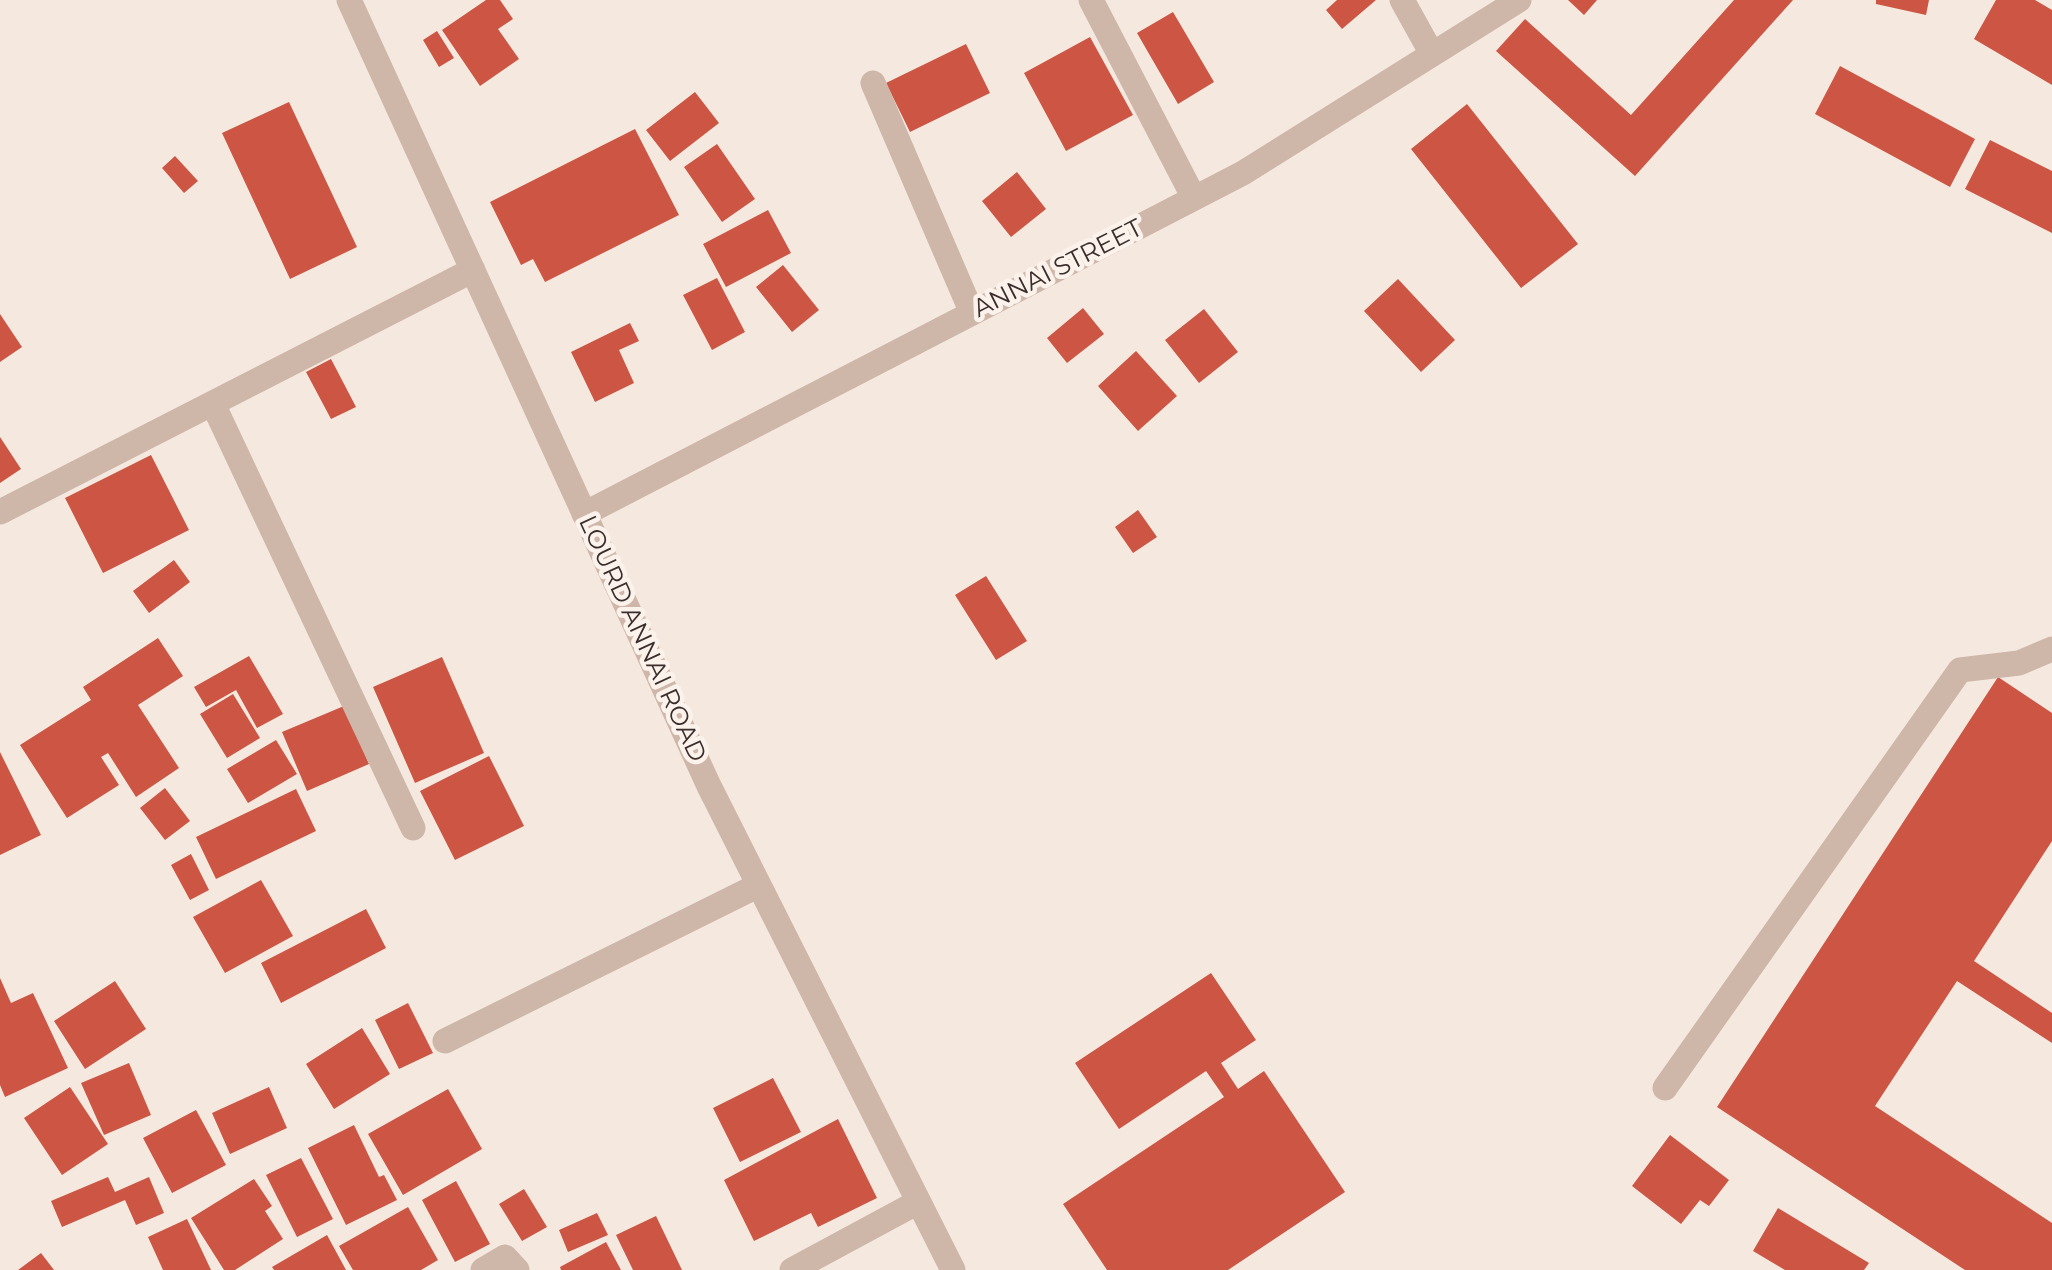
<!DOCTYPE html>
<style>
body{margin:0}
canvas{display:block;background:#f4e8df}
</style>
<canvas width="2052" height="1270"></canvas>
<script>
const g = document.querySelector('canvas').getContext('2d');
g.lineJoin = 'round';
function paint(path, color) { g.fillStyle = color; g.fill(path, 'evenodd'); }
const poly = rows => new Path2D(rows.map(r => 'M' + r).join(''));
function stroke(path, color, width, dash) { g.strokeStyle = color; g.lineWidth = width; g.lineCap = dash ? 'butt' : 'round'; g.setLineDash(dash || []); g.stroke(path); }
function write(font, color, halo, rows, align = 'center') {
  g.font = font + ' Montserrat,sans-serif'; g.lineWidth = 9; g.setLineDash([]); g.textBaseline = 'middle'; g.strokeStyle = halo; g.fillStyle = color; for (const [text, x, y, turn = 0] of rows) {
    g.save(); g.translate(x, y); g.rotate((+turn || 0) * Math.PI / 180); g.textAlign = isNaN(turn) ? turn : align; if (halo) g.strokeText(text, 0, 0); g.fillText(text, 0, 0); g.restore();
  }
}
const building = poly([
 [486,0,500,0,513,19,498,29,519,59,480,86,442,30],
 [1337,0,1376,0,1342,29,1326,10],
 [1568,0,1597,0,1584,15],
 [1734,0,1793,0,1635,176,1496,51,1525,19,1631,115],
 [1876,0,1929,0,1926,15,1876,4],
 [1996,0,2035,0,2052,10,2052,85,1974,39],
 [1173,12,1214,82,1178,104,1137,33],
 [437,31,454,58,439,67,423,40],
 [1090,37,1133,115,1066,151,1024,73],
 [966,44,990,93,910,132,886,83],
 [1840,66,1975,139,1950,187,1815,114],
 [695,92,719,123,670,161,646,130],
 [289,102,357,247,290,279,222,133],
 [1467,104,1578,244,1521,288,1411,149],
 [635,129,679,215,545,282,533,259,521,265,490,202],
 [1990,140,2052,171,2052,233,1965,189],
 [717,144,755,199,722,222,684,167],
 [175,156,198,181,184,193,162,168],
 [1017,172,1046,209,1011,237,982,201],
 [768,210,791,253,726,287,703,244],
 [783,265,819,310,792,332,756,287],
 [717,278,745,332,712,350,683,295],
 [1398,279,1455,340,1421,372,1364,311],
 [1083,308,1104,334,1067,363,1047,338],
 [1204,309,1238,352,1199,383,1165,340],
 [0,314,22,347,0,362],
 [630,323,639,341,619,350,634,383,595,402,571,352],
 [1136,351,1177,396,1138,431,1098,386],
 [331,359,356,407,331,419,306,372],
 [0,437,21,469,0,483],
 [151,455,189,530,103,573,65,498],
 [1138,510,1157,537,1133,553,1115,527],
 [174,560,190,582,149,613,133,591],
 [986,576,1027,641,996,660,955,595],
 [158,638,183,676,138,705,179,768,136,797,108,753,101,757,119,785,67,818,20,745,91,700,83,687],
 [249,656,283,714,257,728,236,690,206,707,194,687],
 [442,657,484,753,415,783,373,687],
 [1998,677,2052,713,2052,841,1974,961,2052,1013,2052,1043,1957,981,1875,1106,2052,1223,2052,1270,1965,1270,1717,1107],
 [233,694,260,738,227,758,200,714],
 [344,706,369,764,307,791,282,732],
 [276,740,297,774,248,803,227,769],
 [0,752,41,835,0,855],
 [489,756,524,826,455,860,420,791],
 [165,788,190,821,165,840,140,808],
 [296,789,316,831,216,879,196,837],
 [191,854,209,890,190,900,171,865],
 [261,880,293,936,225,973,193,917],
 [366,909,386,948,281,1003,261,963],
 [1211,973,1256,1040,1221,1063,1238,1089,1264,1071,1345,1192,1228,1270,1107,1270,1063,1204,1224,1097,1206,1071,1119,1129,1075,1063],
 [0,978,11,1003,33,993,68,1068,5,1097,0,1085],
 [115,981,146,1029,85,1069,54,1021],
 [408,1003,433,1053,399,1069,375,1020],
 [362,1028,390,1074,334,1109,306,1064],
 [129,1063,151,1115,104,1135,81,1083],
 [773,1078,801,1132,740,1162,713,1108],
 [70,1087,108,1144,62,1175,24,1118],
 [269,1087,287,1128,230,1154,212,1113],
 [448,1089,482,1149,403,1195,368,1134],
 [196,1110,226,1165,172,1193,143,1138],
 [838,1119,877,1198,818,1227,811,1213,754,1241,724,1180],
 [354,1125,379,1177,384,1175,397,1200,346,1225,308,1148],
 [1670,1135,1729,1180,1709,1206,1700,1200,1681,1224,1632,1186],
 [301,1158,333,1219,297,1237,266,1175],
 [108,1177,115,1192,149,1177,164,1213,136,1225,125,1200,62,1227,51,1201],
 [254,1179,272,1206,265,1211,283,1239,235,1270,224,1270,191,1218],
 [456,1181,490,1244,455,1262,422,1200],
 [524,1189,547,1227,522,1241,499,1204],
 [408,1207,438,1260,421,1270,353,1270,339,1246],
 [1778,1208,1869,1263,1864,1270,1785,1270,1753,1251],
 [597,1213,608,1235,568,1252,559,1230],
 [656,1216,682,1270,633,1270,616,1235],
 [187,1219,211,1270,163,1270,148,1237],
 [327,1235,346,1270,274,1270,272,1267],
 [606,1242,621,1270,561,1270,560,1267],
 [41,1253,54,1270,18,1270]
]);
const minor = poly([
 [349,0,709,786,953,1270],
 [1091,0,1194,198],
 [1402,0,1432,54],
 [873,83,972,313],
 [213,404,413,828],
 [0,512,473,270],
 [584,514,1243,173,1519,0],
 [445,1041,759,885],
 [1665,1088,1960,670,2019,663,2052,649],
 [483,1270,505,1257,517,1270],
 [792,1270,918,1202]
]);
const streetNames = [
 ["ANNAI STREET",1058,269,-27],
 ["LOURD ANNAI ROAD",642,639,65]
];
paint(building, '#cd5544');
stroke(minor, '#ceb6a9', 25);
write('25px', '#3a2d2a', '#fbf2ec', streetNames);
</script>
